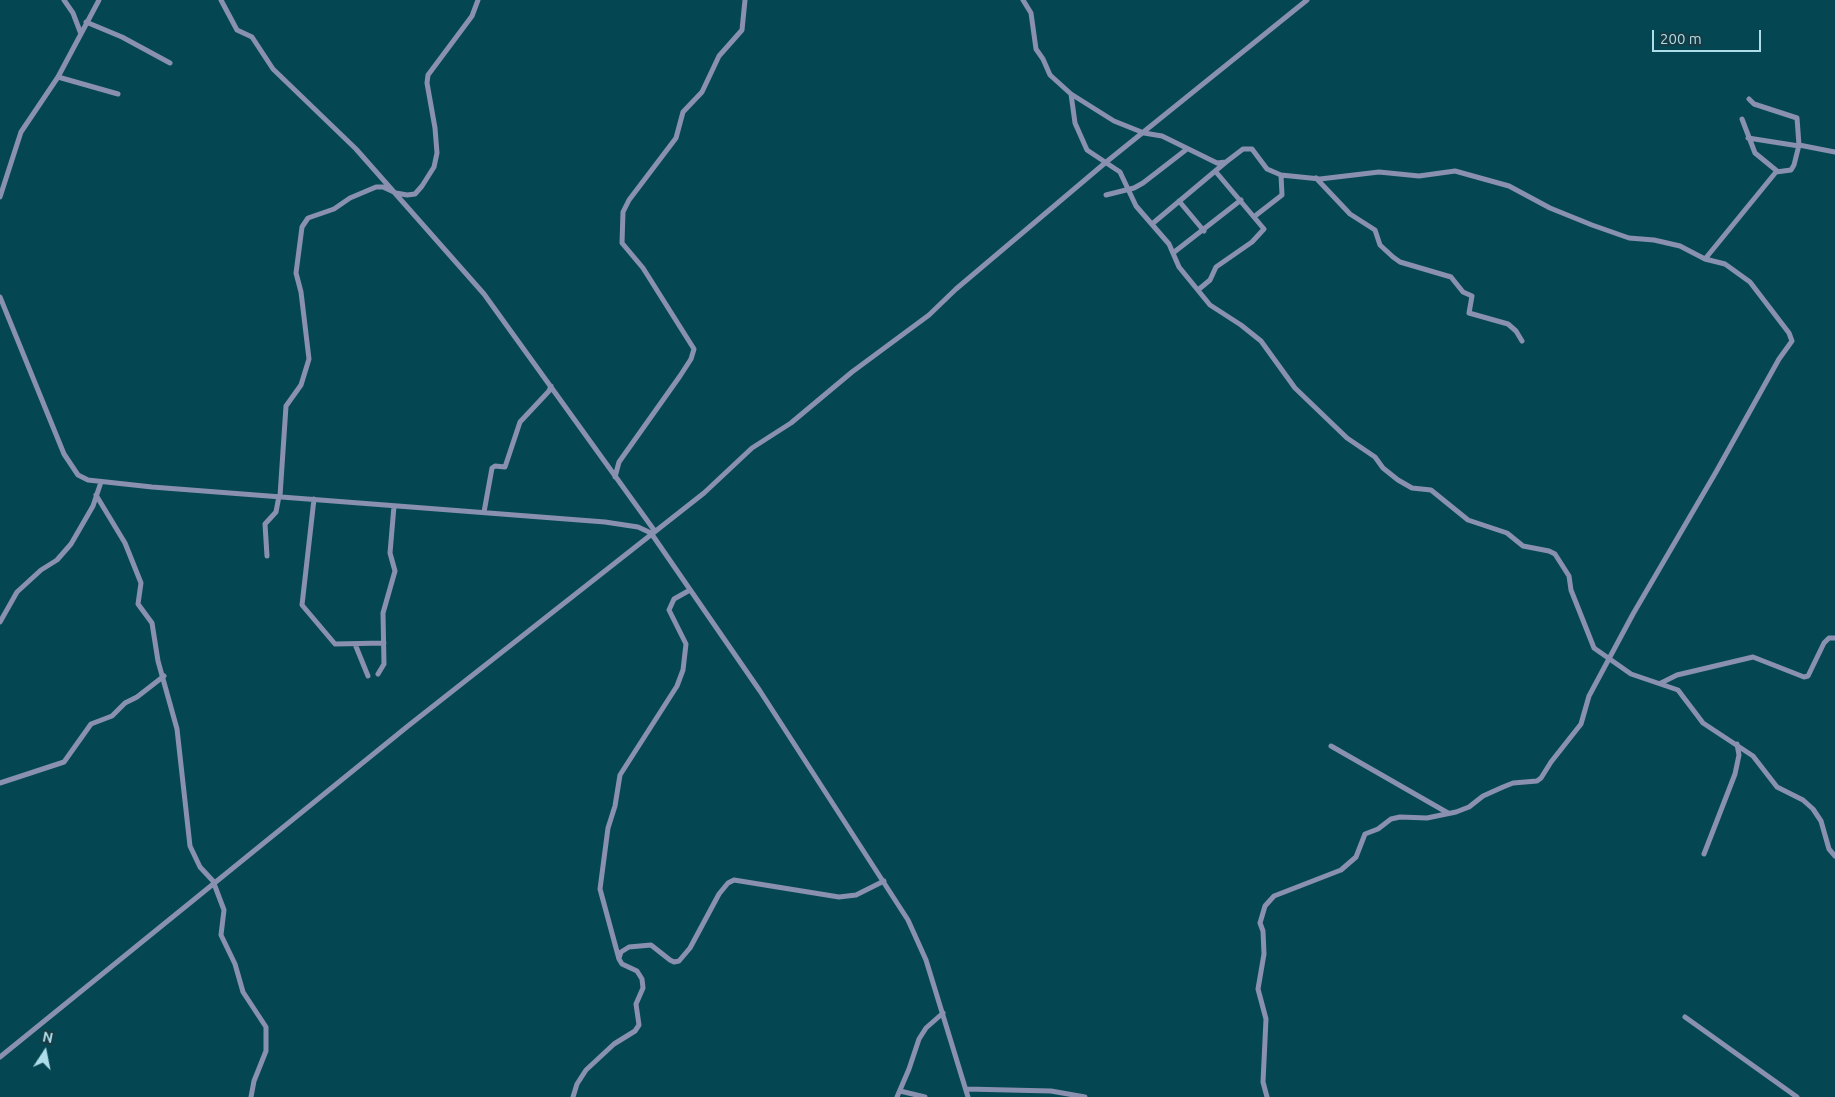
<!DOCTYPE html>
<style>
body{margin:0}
#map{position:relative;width:1835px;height:1097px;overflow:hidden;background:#044753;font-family:Ubuntu,sans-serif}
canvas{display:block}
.north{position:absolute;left:20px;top:1027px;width:50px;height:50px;-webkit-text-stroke:4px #183a42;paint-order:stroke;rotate:11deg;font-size:14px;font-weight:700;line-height:20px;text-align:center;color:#aedeea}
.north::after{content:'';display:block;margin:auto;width:18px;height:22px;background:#aedeea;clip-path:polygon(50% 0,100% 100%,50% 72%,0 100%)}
.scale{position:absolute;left:1652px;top:30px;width:109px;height:22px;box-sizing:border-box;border:2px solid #aedeea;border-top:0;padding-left:6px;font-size:15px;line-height:18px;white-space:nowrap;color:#aedeea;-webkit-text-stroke:4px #183a42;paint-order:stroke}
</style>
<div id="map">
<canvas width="1835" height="1097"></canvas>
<div class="north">N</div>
<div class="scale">200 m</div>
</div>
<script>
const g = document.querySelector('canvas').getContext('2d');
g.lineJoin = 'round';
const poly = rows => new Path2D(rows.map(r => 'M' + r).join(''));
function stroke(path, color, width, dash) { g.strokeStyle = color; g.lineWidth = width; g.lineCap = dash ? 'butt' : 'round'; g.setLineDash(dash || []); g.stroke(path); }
const minor = poly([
 [64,0,73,13,81,34],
 [221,0,237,30,252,37,273,69,356,149,484,294,654,530],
 [1023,0,1031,13,1036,49,1043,59,1050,75,1071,94,1114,121,1144,133,1162,136,1217,163,1226,162,1243,149,1252,149,1267,169,1281,175,1320,179,1379,172,1419,176,1455,171,1509,186,1550,208,1592,225,1629,238,1654,240,1680,246,1705,259,1725,264,1750,282,1789,333,1792,341,1779,359,1716,472,1633,614,1589,696,1581,724,1551,762,1541,778,1537,781,1513,783,1503,787,1483,796,1469,807,1456,812,1427,818,1400,817,1391,819,1378,829,1365,834,1356,857,1341,870,1274,896,1265,906,1260,923,1263,931,1264,954,1258,989,1266,1019,1263,1082,1267,1097],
 [86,22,122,37,170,63],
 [58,77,118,94],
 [1071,94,1075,123,1087,150,1120,172,1136,206,1169,244,1179,267,1210,305,1241,325,1261,341,1295,388,1347,438,1375,457,1383,468,1398,480,1412,488,1431,490,1468,520,1507,533,1523,546,1549,551,1555,554,1569,576,1571,590,1594,648,1631,674,1678,690,1703,723,1753,756,1777,787,1803,800,1813,809,1821,821,1829,849,1835,856],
 [1742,119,1755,153,1777,171],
 [1748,138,1799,146],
 [1799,145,1835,152],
 [1316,178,1350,214,1375,230,1380,245,1393,257,1400,262,1451,277,1463,292,1472,296,1469,313,1508,324,1516,331,1522,341],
 [1106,195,1134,188,1143,183,1187,149],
 [0,197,21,132,58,77,99,0],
 [1179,201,1204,231],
 [1255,216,1282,195,1281,175],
 [1152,224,1226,162],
 [1173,253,1241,200],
 [1705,259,1776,172,1791,170,1794,165,1799,145,1797,118,1754,104,1749,99],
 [1198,290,1210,280,1216,267,1252,242,1264,229,1216,172],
 [0,297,64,454,78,475,88,480,152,487,605,522,638,527,651,533,760,691,908,920,926,960,968,1097],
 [615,477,619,462,680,376,691,359,694,349,643,268,622,243,623,212,629,200,676,138,683,112,702,92,719,56,742,30,745,0],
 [96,495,125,543,141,583,138,604,152,623,158,661,177,729,190,846,200,867,213,881,224,910,221,935,235,964,243,992,266,1027,266,1051,254,1081,251,1097],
 [280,496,286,406,301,385,309,359,301,292,296,273,302,227,308,218,334,209,350,198,376,187,383,187,396,193,407,195,415,194,422,186,434,167,437,153,435,128,427,83,428,75,472,16,478,0],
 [314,499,302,605,335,644,384,643],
 [484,512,492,468,495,466,505,467,520,422,549,391,551,386],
 [267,556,265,524,276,512,279,496],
 [0,622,17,592,41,570,57,560,71,544,93,506,101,482],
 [355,644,368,676],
 [378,674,384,664,383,613,395,571,390,553,394,506],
 [1661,683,1677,675,1753,657,1804,677,1808,676,1824,643,1829,638,1835,638],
 [1331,746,1448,813],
 [0,783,64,762,91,724,112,716,125,703,137,697,164,676],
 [1704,854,1735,774,1739,755,1737,744],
 [619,958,621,952,629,947,651,945,670,960,674,962,679,961,690,948,719,894,728,883,734,880,839,897,856,895,884,881],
 [1685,1017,1797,1097],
 [0,1057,408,726,704,493,752,448,791,423,852,372,929,315,956,289,1105,163,1307,0],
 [966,1089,1051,1091,1085,1097],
 [900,1091,925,1097],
 [573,1097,577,1084,586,1070,614,1044,635,1031,639,1025,636,1004,643,988,642,979,637,971,622,964,619,959,600,889,608,828,615,806,620,775,677,686,683,670,686,644,669,610,674,599,690,590],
 [897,1097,909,1069,919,1039,926,1028,943,1013]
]);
stroke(minor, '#8990b0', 5);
</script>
